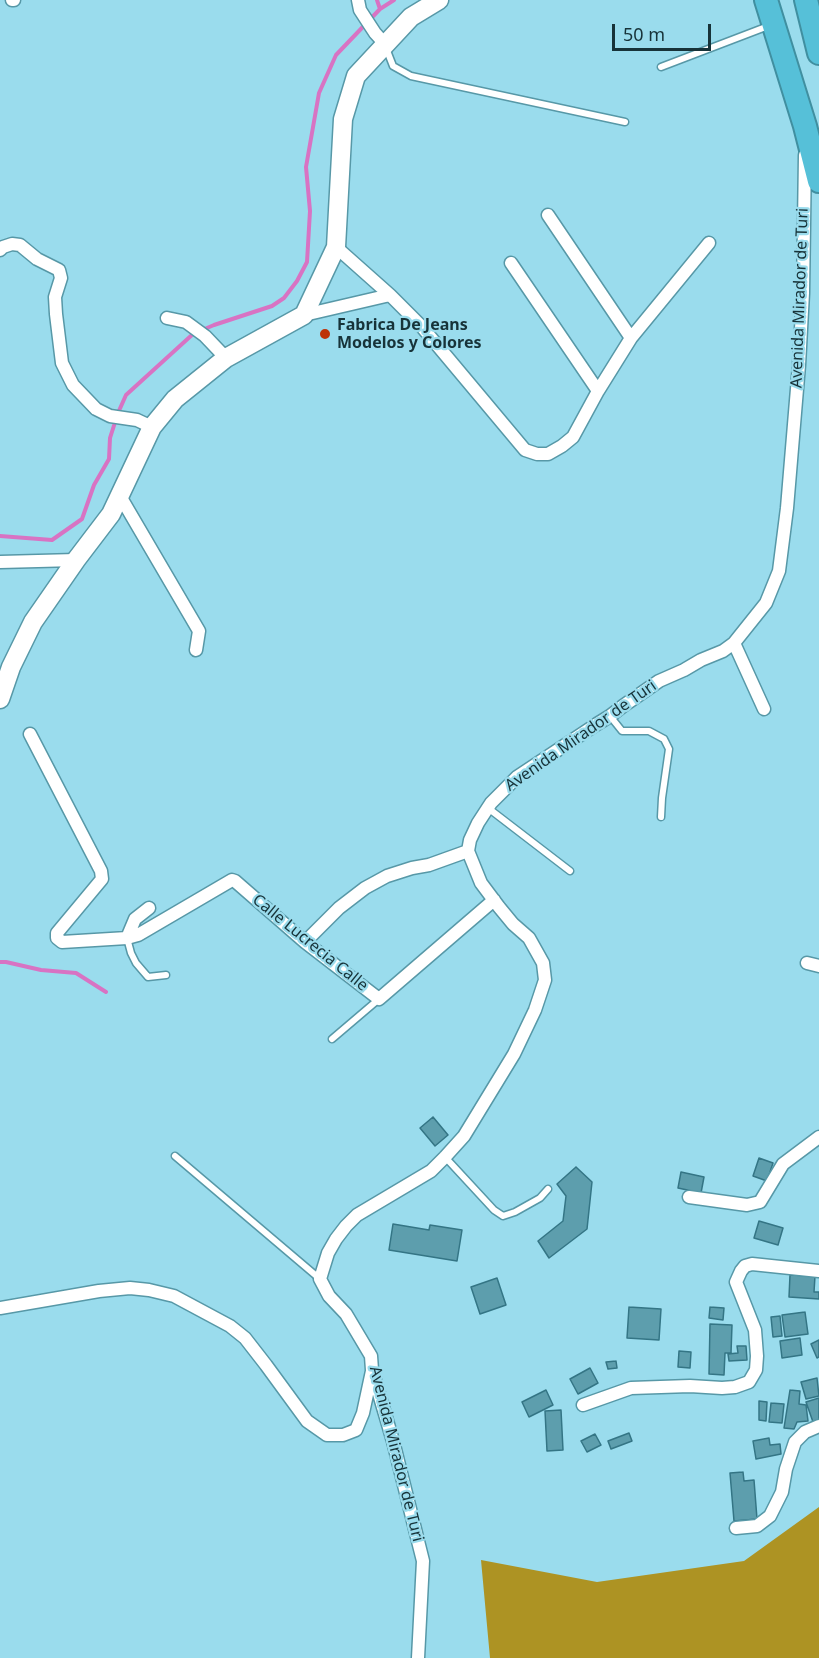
<!DOCTYPE html>
<style>
body{margin:0}
#map{position:relative;width:819px;height:1658px;overflow:hidden;background:#9adced;font-family:"Noto Sans",sans-serif}
canvas{display:block}
.scale{position:absolute;left:612px;top:24px;width:99px;height:27px;box-sizing:border-box;border:3px solid #173339;border-top:0;padding-left:8px;font-size:18px;line-height:21px;white-space:nowrap;color:#173339;-webkit-text-stroke:4px #9adced;paint-order:stroke}
</style>
<div id="map">
<canvas width="819" height="1658"></canvas>
<div class="scale">50 m</div>
</div>
<script>
const g = document.querySelector('canvas').getContext('2d');
g.lineJoin = 'round';
function paint(path, color) { g.fillStyle = color; g.fill(path, 'evenodd'); }
const poly = rows => new Path2D(rows.map(r => 'M' + r).join(''));
function stroke(path, color, width, dash) { g.strokeStyle = color; g.lineWidth = width; g.lineCap = dash ? 'butt' : 'round'; g.setLineDash(dash || []); g.stroke(path); }
function write(font, color, halo, rows, align = 'center') {
  g.font = font + ' "Noto Sans",sans-serif'; g.lineWidth = 4.5; g.setLineDash([]); g.textBaseline = 'middle'; g.strokeStyle = halo; g.fillStyle = color; for (const [text, x, y, turn = 0] of rows) {
    g.save(); g.translate(x, y); g.rotate((+turn || 0) * Math.PI / 180); g.textAlign = isNaN(turn) ? turn : align; if (halo) g.strokeText(text, 0, 0); g.fillText(text, 0, 0); g.restore();
  }
}
const forest = poly([
 [819,1507,819,1658,490,1658,481,1560,597,1582,744,1561]
]);
const stream = poly([
 [377,0,380,9],
 [0,536,52,540,82,519,94,485,109,459,110,438,118,413,126,395,193,334,214,325,272,306,284,298,297,281,307,262,310,211,306,167,319,93,336,55,380,9,394,0],
 [0,962,6,962,41,970,76,973,106,992]
]);
const building = poly([
 [433,1117,448,1135,435,1146,420,1128,433,1117],
 [759,1158,773,1163,767,1181,753,1176,759,1158],
 [576,1167,592,1182,587,1229,549,1258,538,1241,563,1221,566,1196,557,1184,576,1167],
 [681,1172,704,1177,701,1193,678,1188,681,1172],
 [759,1221,783,1228,778,1245,754,1238,759,1221],
 [393,1224,429,1230,430,1225,462,1230,457,1261,389,1250,393,1224],
 [790,1275,815,1276,814,1292,819,1292,819,1299,789,1297,790,1275],
 [497,1278,506,1305,480,1314,471,1287,497,1278],
 [629,1307,661,1309,659,1340,627,1338,629,1307],
 [710,1307,724,1308,723,1320,709,1318,710,1307],
 [805,1312,808,1334,785,1337,782,1315,805,1312],
 [780,1316,782,1336,773,1337,771,1317,780,1316],
 [710,1324,732,1325,731,1353,725,1353,724,1375,709,1374,710,1324],
 [800,1338,802,1355,782,1358,780,1341,800,1338],
 [819,1340,819,1357,817,1358,811,1344,819,1340],
 [737,1346,746,1346,747,1360,729,1361,728,1354,738,1353,737,1346],
 [679,1351,691,1352,690,1368,678,1367,679,1351],
 [616,1361,617,1368,608,1369,606,1362,616,1361],
 [590,1368,598,1383,578,1394,570,1379,590,1368],
 [817,1378,819,1396,806,1399,801,1382,817,1378],
 [546,1390,553,1405,529,1417,522,1402,546,1390],
 [790,1390,800,1391,799,1404,806,1405,808,1421,797,1422,794,1429,784,1428,790,1390],
 [819,1398,819,1420,813,1422,806,1402,819,1398],
 [759,1401,767,1402,766,1421,759,1420,759,1401],
 [771,1403,784,1404,782,1423,769,1422,771,1403],
 [561,1410,563,1450,547,1451,545,1411,561,1410],
 [629,1433,632,1441,611,1449,608,1441,629,1433],
 [595,1434,601,1445,587,1452,581,1441,595,1434],
 [769,1438,770,1445,780,1444,781,1454,756,1459,753,1441,769,1438],
 [743,1472,744,1481,754,1480,757,1519,734,1521,730,1473,743,1472]
]);
const lane = poly([
 [386,48,393,66,411,76,625,122],
 [661,67,771,25],
 [610,716,622,731,649,731,664,739,669,749,662,798,661,817],
 [488,808,570,871],
 [127,938,131,953,136,963,148,977,166,975],
 [332,1039,379,999],
 [175,1156,320,1279],
 [445,1157,494,1210,503,1216,515,1212,540,1198,548,1189]
]);
const street = poly([
 [12,0,14,0],
 [358,0,360,10,375,33,385,44],
 [336,247,390,295,422,327,525,450,537,454,548,454,562,446,573,437,598,391,631,338,548,215],
 [0,250,3,247,12,244,20,245,37,259,59,270,61,278,55,297,56,314,62,363,73,385,96,409,110,416,137,420,152,427],
 [511,263,598,391],
 [304,315,390,295],
 [167,318,186,322,205,336,226,358],
 [631,338,709,243],
 [120,496,199,631,196,650],
 [0,562,76,560],
 [734,643,764,709],
 [30,734,101,871,102,879,57,933,57,938,62,942,127,938,138,935,232,880,235,881,305,942,379,999,494,900],
 [127,938,135,919,149,908],
 [305,942,339,908,365,888,387,876,412,868,429,865,468,851],
 [807,963,819,966],
 [689,1197,747,1205,760,1202,783,1164,819,1137],
 [0,1308,99,1291,130,1288,149,1290,174,1296,230,1326,245,1338,266,1365,307,1421,327,1435,343,1435,356,1430,363,1413,372,1371],
 [583,1405,631,1388,690,1386,722,1388,735,1387,749,1382,756,1370,757,1356,755,1330,736,1282,741,1271,745,1266,752,1264,819,1271],
 [736,1528,757,1526,770,1516,782,1492,786,1469,795,1442,805,1432,819,1426],
 [418,1658,423,1561,393,1441,372,1370,371,1356,346,1314,329,1296,320,1279,328,1253,336,1239,346,1226,357,1215,431,1171,445,1157,464,1136,514,1054,535,1010,545,980,543,963,529,938,513,924,499,907,481,883,468,851,470,840,478,823,491,803,517,777,597,724,610,716,623,706,659,681,684,670,701,660,723,651,734,643,766,603,779,571,787,508,799,365,803,293,805,155]
]);
const secondary = poly([
 [0,699,11,667,33,622,76,560,111,514,152,427,175,399,226,358,304,315,336,247,343,119,356,76,411,17,439,0]
]);
const highway = poly([
 [766,0,805,126,819,181],
 [806,0,819,53]
]);
const markers = [
 [325,334,6,"#bd3308"]
];
const streetNames = [
 ["Avenida Mirador de Turi",800,298,-88],
 ["Avenida Mirador de Turi",581,736,-35],
 ["Calle Lucrecia Calle",310,943,39],
 ["Avenida Mirador de Turi",396,1454,76]
];
const poiNames = [
 ["Fabrica De Jeans",337,325],
 ["Modelos y Colores",337,343]
];
paint(forest, '#ad9323');
stroke(stream, '#d873c3', 4);
paint(building, '#5d9ead');
stroke(building, '#347585', 1.5);
stroke(lane, '#5798a7', 9);
stroke(street, '#5798a7', 15);
stroke(secondary, '#5798a7', 21);
stroke(highway, '#408fa0', 26);
stroke(lane, '#fff', 6);
stroke(street, '#fff', 12);
stroke(secondary, '#fff', 18);
stroke(highway, '#56c0d8', 22);
for (const [x, y, r, color] of markers) { const dot = new Path2D(); dot.arc(x, y, r, 0, 2 * Math.PI); g.fillStyle = color; g.fill(dot); stroke(dot, '#9adced', 2); }
write('16px', '#173339', '#9adced', streetNames);
write('bold 16px', '#173339', '#9adced', poiNames, 'left');
</script>
